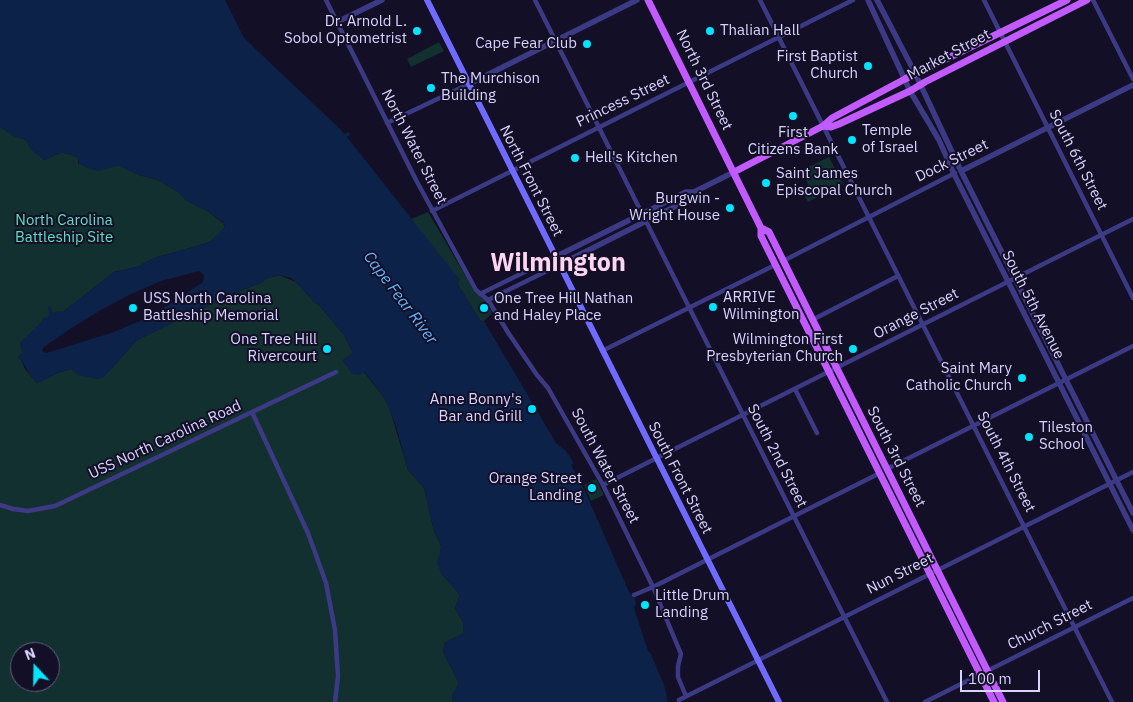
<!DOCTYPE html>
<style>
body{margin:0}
#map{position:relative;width:1133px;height:702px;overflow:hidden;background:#130f26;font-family:"IBM Plex Sans",sans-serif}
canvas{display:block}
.north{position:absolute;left:10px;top:642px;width:50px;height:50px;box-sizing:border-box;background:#130f26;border:1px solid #625e7d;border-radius:50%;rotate:339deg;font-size:14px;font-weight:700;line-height:20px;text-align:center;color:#d9d4ff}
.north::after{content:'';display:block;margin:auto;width:18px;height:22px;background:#00e5ff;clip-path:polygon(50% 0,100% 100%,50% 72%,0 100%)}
.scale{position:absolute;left:960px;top:670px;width:80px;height:22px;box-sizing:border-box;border:2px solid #d9d4ff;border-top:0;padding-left:6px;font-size:15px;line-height:18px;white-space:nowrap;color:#d9d4ff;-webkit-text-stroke:4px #130f26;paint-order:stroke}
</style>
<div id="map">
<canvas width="1133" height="702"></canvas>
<div class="north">N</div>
<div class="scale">100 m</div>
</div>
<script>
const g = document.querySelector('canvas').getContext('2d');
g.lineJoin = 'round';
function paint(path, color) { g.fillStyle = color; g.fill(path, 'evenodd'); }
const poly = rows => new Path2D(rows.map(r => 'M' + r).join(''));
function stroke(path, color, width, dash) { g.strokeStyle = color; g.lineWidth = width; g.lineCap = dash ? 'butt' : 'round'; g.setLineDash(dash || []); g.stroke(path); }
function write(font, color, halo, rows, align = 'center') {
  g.font = font + ' "IBM Plex Sans",sans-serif'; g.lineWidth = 4; g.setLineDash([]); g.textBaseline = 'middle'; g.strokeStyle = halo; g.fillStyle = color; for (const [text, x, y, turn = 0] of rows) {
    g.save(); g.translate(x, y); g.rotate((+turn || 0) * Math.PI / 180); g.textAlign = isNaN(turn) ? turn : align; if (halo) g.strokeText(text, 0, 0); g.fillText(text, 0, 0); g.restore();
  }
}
const green = poly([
 [439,42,444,51,411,67,407,59],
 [0,127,14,136,26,140,30,148,44,160,60,153,64,153,78,157,78,163,107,168,118,165,139,175,158,180,178,192,187,201,206,210,223,223,225,228,211,241,204,244,154,258,137,267,114,272,64,311,58,311,53,314,50,307,49,316,20,343,23,353,18,357,21,360,25,369,37,383,60,372,71,369,79,374,98,379,112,368,137,340,232,294,263,282,265,279,279,275,296,282,314,302,319,305,344,335,353,353,343,360,346,365,364,372,385,399,390,410,408,470,424,488,434,531,441,546,441,573,460,595,455,608,463,622,463,634,445,642,443,652,459,683,452,696,453,702,0,702],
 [20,652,50,652,50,682,20,682],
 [829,157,843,184,808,202,802,191,809,187,804,174,806,168],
 [428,212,475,292,487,302,492,313,484,321,481,322,457,283,459,281,411,219],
 [596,479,604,495,591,501,584,485]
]);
const water = poly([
 [0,0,225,0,244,38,340,129,344,134,349,132,350,135,347,137,460,280,457,283,481,322,484,321,556,443,566,451,574,463,571,465,585,491,629,592,635,599,636,604,634,607,636,614,648,651,651,654,664,685,668,702,453,702,452,696,459,683,443,652,445,642,463,634,463,622,455,608,460,595,441,573,437,563,441,546,434,531,424,488,408,470,396,426,385,399,365,372,358,375,351,373,343,360,353,353,344,335,319,305,314,302,296,282,291,278,279,275,265,279,263,282,232,294,137,340,103,378,98,379,86,377,79,375,71,369,60,372,37,383,33,379,21,360,18,358,23,353,20,343,41,322,43,318,49,316,48,306,50,307,53,314,58,311,64,311,114,272,137,267,154,258,204,244,211,241,225,227,223,222,206,210,187,201,178,192,158,180,139,175,118,165,99,171,90,169,79,164,78,157,64,153,60,153,44,160,30,148,26,140,14,136,0,127],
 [199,271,204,275,203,282,170,304,140,321,111,333,46,353,42,351,44,347,70,329,101,310,129,295,161,281]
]);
const minor = poly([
 [326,0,416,180,476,290,488,300,509,334,537,375,548,388,603,485,653,587,681,654,678,666,678,677,686,696],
 [535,0,887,702],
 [760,0,1112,702],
 [984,0,1133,298],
 [1093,0,1133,79],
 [387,123,469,84],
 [432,211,853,0],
 [783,261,955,173],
 [480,294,555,257],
 [488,300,559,265],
 [812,320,898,276],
 [602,351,775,265],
 [795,389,817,433],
 [252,412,308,533,326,583,335,630,338,676,335,702],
 [887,469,1133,346],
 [603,485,1133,219],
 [0,505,13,509,28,511,55,506,336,372],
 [634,595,653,587,880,473],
 [679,700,1133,472],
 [925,702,1133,598]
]);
const tertiary = poly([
 [868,0,910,91,939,140,954,174,1133,530],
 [877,0,915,73,961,171,1133,513],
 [337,22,382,0],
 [469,84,637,0],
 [961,171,1133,85],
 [555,257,686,192,694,192,734,172],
 [559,265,690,199,694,192]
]);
const secondary = poly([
 [427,0,779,702]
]);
const primary = poly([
 [648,0,761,228,761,236,994,702],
 [823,126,831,127,839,124,910,91,925,82,1087,0],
 [734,172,823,126,832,118,905,79,1067,0],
 [761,228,769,232,1003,702]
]);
const markers = [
 [417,31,5,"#00e5ff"],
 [710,31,5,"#00e5ff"],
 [587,44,5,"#00e5ff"],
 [868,66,5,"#00e5ff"],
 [431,88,5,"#00e5ff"],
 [793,116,5,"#00e5ff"],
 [852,140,5,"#00e5ff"],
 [575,158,5,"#00e5ff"],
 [766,183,5,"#00e5ff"],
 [730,208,5,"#00e5ff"],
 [713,307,5,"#00e5ff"],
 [133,308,5,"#00e5ff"],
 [484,308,5,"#00e5ff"],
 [327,349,5,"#00e5ff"],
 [853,349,5,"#00e5ff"],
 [1022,378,5,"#00e5ff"],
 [532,409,5,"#00e5ff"],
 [1029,437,5,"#00e5ff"],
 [592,488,5,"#00e5ff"],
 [645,605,5,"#00e5ff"]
];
const poiNames = [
 ["Dr. Arnold L.",407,22,"right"],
 ["Sobol Optometrist",407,39,"right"],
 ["Thalian Hall",720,31],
 ["Cape Fear Club",577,44,"right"],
 ["First Baptist",858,57,"right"],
 ["Church",858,74,"right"],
 ["The Murchison",441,79],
 ["Building",441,96],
 ["Temple",862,131],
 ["of Israel",862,148],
 ["First",793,133,"center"],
 ["Citizens Bank",793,150,"center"],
 ["Hell's Kitchen",585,158],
 ["Saint James",776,174],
 ["Episcopal Church",776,191],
 ["Burgwin -",720,199,"right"],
 ["Wright House",720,216,"right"],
 ["ARRIVE",723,298],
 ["Wilmington",723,315],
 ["USS North Carolina",143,299],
 ["Battleship Memorial",143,316],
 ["One Tree Hill Nathan",494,299],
 ["and Haley Place",494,316],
 ["One Tree Hill",317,340,"right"],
 ["Rivercourt",317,357,"right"],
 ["Wilmington First",843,340,"right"],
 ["Presbyterian Church",843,357,"right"],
 ["Saint Mary",1012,369,"right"],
 ["Catholic Church",1012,386,"right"],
 ["Anne Bonny's",522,400,"right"],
 ["Bar and Grill",522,417,"right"],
 ["Tileston",1039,428],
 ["School",1039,445],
 ["Orange Street",582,479,"right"],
 ["Landing",582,496,"right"],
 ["Little Drum",655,596],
 ["Landing",655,613]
];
const streetNames = [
 ["Market Street",949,55,-28],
 ["North 3rd Street",704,80,64],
 ["Princess Street",623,101,-26],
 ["North Water Street",414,147,63],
 ["South 6th Street",1078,160,63],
 ["Dock Street",952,161,-26],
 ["North Front Street",531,181,63],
 ["South 5th Avenue",1033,305,63],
 ["Orange Street",916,314,-27],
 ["USS North Carolina Road",165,440,-25],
 ["South 2nd Street",777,456,63],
 ["South 3rd Street",896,457,63],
 ["South 4th Street",1006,462,63],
 ["South Water Street",605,466,62],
 ["South Front Street",680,478,63],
 ["Nun Street",900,574,-27],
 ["Church Street",1050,625,-27]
];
const parkNames = [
 ["North Carolina",64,221],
 ["Battleship Site",64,238]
];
const waterNames = [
 ["Cape Fear River",400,298,53]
];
const townNames = [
 ["Wilmington",558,264]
];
paint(green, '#12302f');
paint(water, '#0c2248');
stroke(minor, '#3d3a85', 4.5);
stroke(tertiary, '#3d3a85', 5.5);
stroke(secondary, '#6f6bff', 6);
stroke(primary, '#c25bff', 7);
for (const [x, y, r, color] of markers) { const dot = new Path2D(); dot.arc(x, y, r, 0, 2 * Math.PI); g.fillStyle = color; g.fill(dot); stroke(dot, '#130f26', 2); }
write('15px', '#d9d4ff', '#130f26', poiNames, 'left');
write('15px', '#d9d4ff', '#130f26', streetNames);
write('15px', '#5fe0c0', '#130f26', parkNames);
write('italic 16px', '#62b6ff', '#130f26', waterNames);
write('bold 25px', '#ffd6f0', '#130f26', townNames);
</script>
